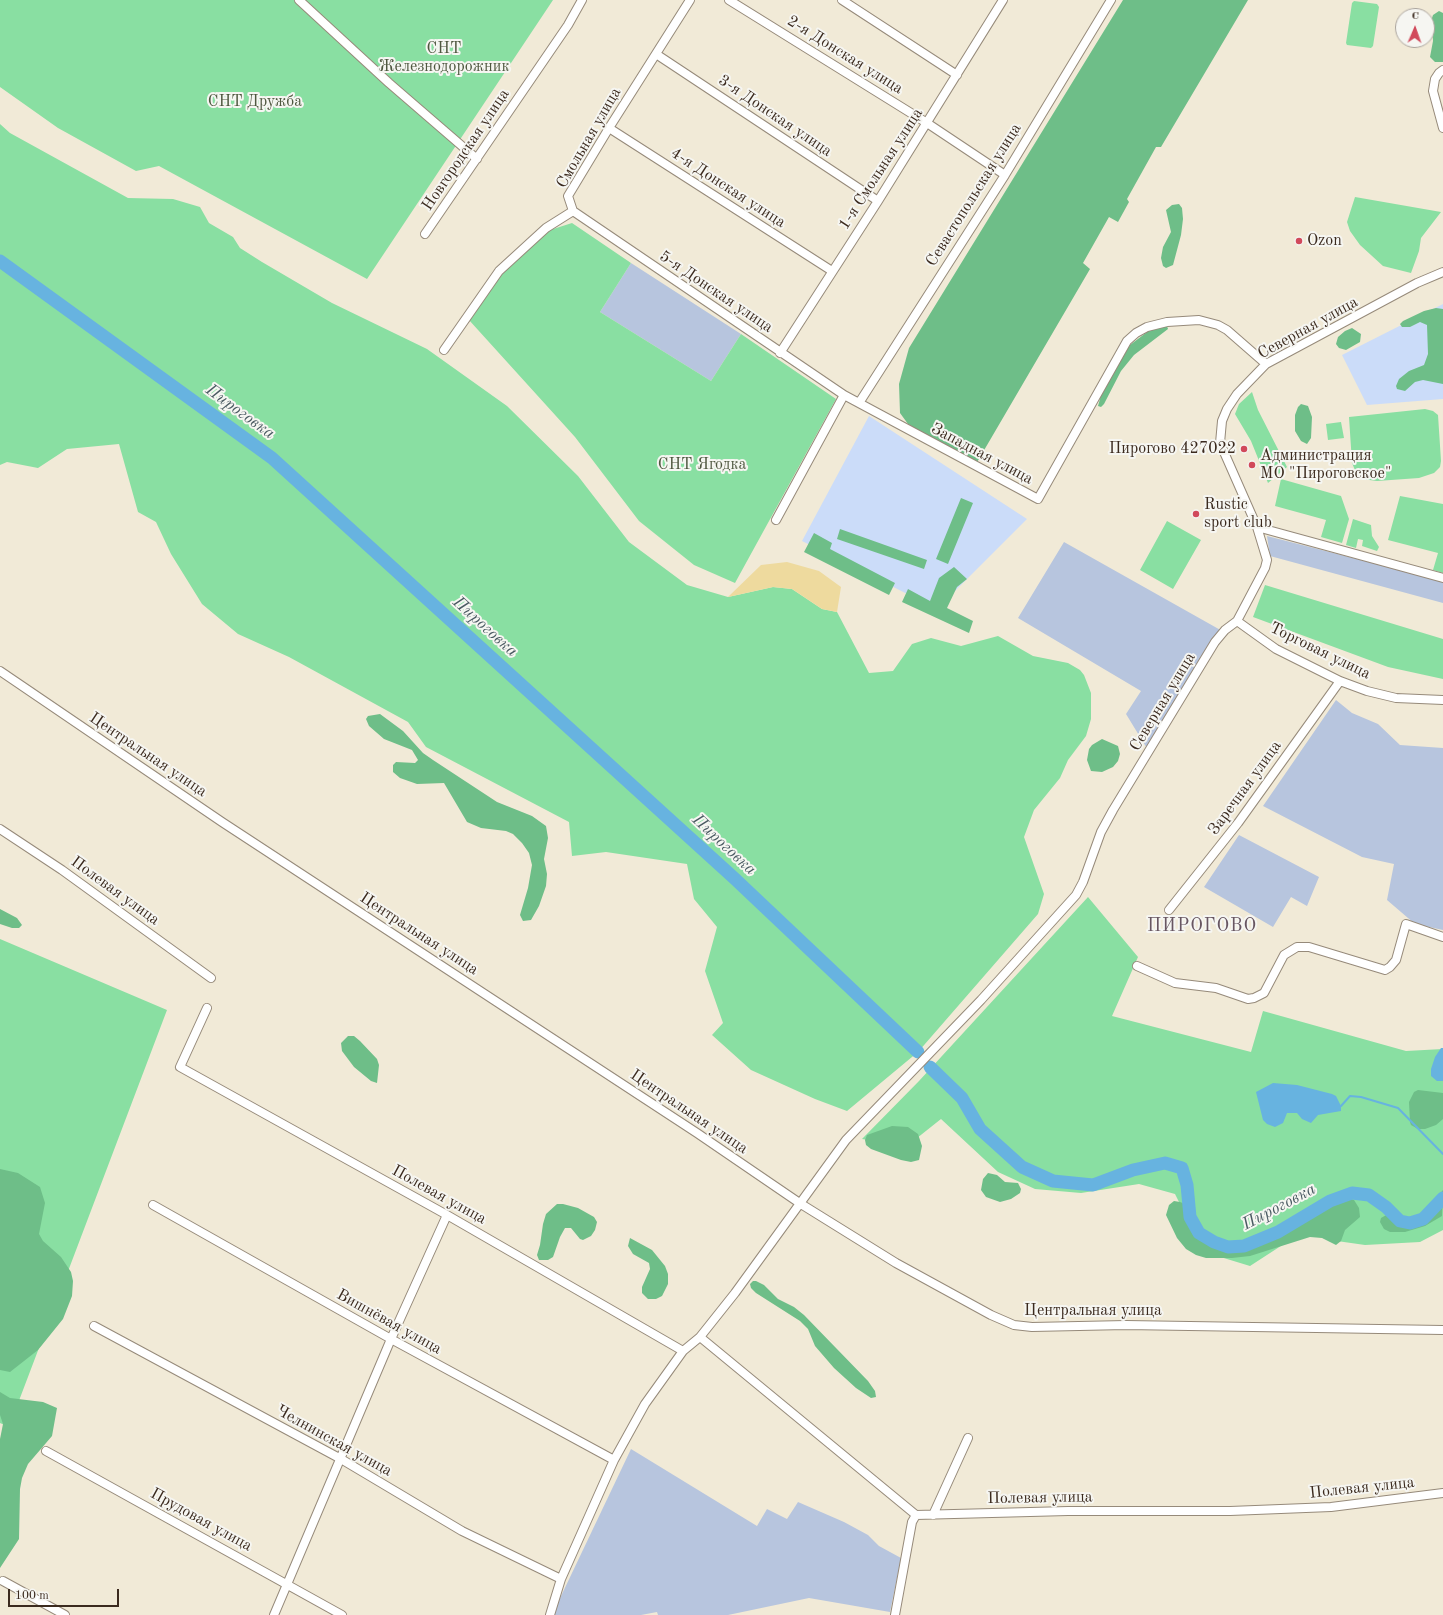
<!DOCTYPE html>
<meta charset="utf-8">
<style>
body{margin:0}
#map{position:relative;width:1443px;height:1615px;overflow:hidden;background:#f1ead7;font-family:"Old Standard TT",serif}
canvas{display:block}
.north{position:absolute;left:1395px;top:8px;width:40px;height:40px;box-sizing:border-box;background:#f6f6f2;border:1px solid #aba49d;border-radius:50%;rotate:2deg;font-size:11px;font-weight:700;line-height:16px;text-align:center;color:#3b2a1e}
.north::after{content:'';display:block;margin:auto;width:14px;height:18px;background:#d1495b;clip-path:polygon(50% 0,100% 100%,50% 72%,0 100%)}
.scale{position:absolute;left:8px;top:1589px;width:111px;height:18px;box-sizing:border-box;border:2px solid #3b2a1e;border-top:0;padding-left:5px;font-size:12px;line-height:14px;white-space:nowrap;color:#3b2a1e;-webkit-text-stroke:3px #f6f6f2;paint-order:stroke}
</style>
<div id="map">
<canvas width="1443" height="1615"></canvas>
<div class="north">С</div>
<div class="scale">100 m</div>
</div>
<script>
const g = document.querySelector('canvas').getContext('2d');
g.lineJoin = 'round';
function paint(path, color) { g.fillStyle = color; g.fill(path, 'evenodd'); }
const poly = rows => new Path2D(rows.map(r => 'M' + r).join(''));
function stroke(path, color, width, dash) { g.strokeStyle = color; g.lineWidth = width; g.lineCap = dash ? 'butt' : 'round'; g.setLineDash(dash || []); g.stroke(path); }
function write(font, color, halo, rows, align = 'center') {
  g.font = font + ' "Old Standard TT",serif'; g.lineWidth = 4; g.setLineDash([]); g.textBaseline = 'middle'; g.strokeStyle = halo; g.fillStyle = color; for (const [text, x, y, turn = 0] of rows) {
    g.save(); g.translate(x, y); g.rotate((+turn || 0) * Math.PI / 180); g.textAlign = isNaN(turn) ? turn : align; if (halo) g.strokeText(text, 0, 0); g.fillText(text, 0, 0); g.restore();
  }
}
const built = poly([
 [1443,304,1443,399,1367,405,1342,355],
 [869,416,1027,519,937,609,802,541]
]);
const industrial = poly([
 [631,263,741,334,711,381,600,312],
 [1267,536,1443,581,1443,603,1270,556],
 [1064,542,1224,632,1148,750,1126,714,1141,691,1018,618],
 [1336,700,1352,713,1378,724,1400,745,1443,748,1443,930,1415,924,1387,900,1394,864,1362,857,1263,806],
 [1239,835,1319,877,1307,906,1291,897,1273,927,1204,887],
 [631,1449,757,1526,767,1509,787,1519,798,1502,844,1522,868,1535,879,1546,901,1558,890,1612,809,1598,728,1615,658,1615,657,1612,641,1615,552,1615]
]);
const green = poly([
 [0,0,553,0,367,279,159,166,136,171,58,128,0,87],
 [1354,1,1377,4,1379,7,1373,46,1371,48,1347,45,1346,43,1352,3],
 [0,124,10,133,128,198,173,199,200,207,209,223,233,237,240,248,262,262,332,303,427,349,507,406,578,476,629,542,687,585,728,597,773,587,792,589,822,609,837,612,869,673,893,671,912,644,931,638,961,646,998,636,1033,656,1068,663,1080,670,1084,675,1091,693,1091,719,1086,736,1068,760,1060,778,1034,810,1024,837,1044,894,1038,914,918,1052,847,1111,815,1099,751,1070,712,1035,723,1023,705,971,717,927,694,899,687,864,606,852,572,856,569,822,426,747,408,722,289,657,238,634,202,604,171,554,156,522,138,512,119,444,67,449,38,468,7,462,0,465],
 [1355,197,1441,212,1421,238,1419,251,1411,273,1383,266,1360,245,1350,231,1347,222],
 [572,223,631,263,600,312,711,381,741,334,836,399,735,583,694,565,639,521,575,437,469,320,505,270,547,231],
 [1252,392,1258,410,1287,467,1268,483,1251,441,1235,414,1239,404],
 [1425,409,1433,411,1438,415,1441,461,1440,467,1434,473,1419,478,1377,481,1362,479,1357,475,1352,463,1349,417],
 [1341,422,1344,438,1328,440,1326,424],
 [1281,479,1341,496,1349,519,1342,543,1321,537,1326,520,1275,506],
 [1400,496,1443,504,1443,573,1433,570,1438,553,1388,540],
 [1353,519,1371,525,1372,536,1379,547,1377,551,1362,546,1363,540,1358,539,1356,548,1346,545],
 [1167,521,1201,540,1173,589,1140,570],
 [1265,585,1443,639,1443,679,1388,667,1253,617],
 [1088,897,1138,957,1112,1016,1251,1052,1263,1011,1406,1051,1443,1049,1443,1230,1420,1242,1365,1245,1330,1240,1318,1226,1287,1242,1250,1266,1204,1252,1175,1194,1139,1184,1081,1193,1035,1189,998,1172,941,1119,907,1146,862,1139,919,1081],
 [0,939,167,1010,9,1427,0,1423]
]);
const forest = poly([
 [1123,0,1248,0,1161,147,1156,147,1127,199,1129,202,1118,222,1109,217,1083,263,1090,269,976,464,908,424,900,413,899,384,909,348],
 [1439,11,1443,13,1443,62,1435,62,1430,57,1433,41,1432,18,1433,15],
 [1179,204,1182,208,1183,219,1181,235,1173,265,1166,268,1163,266,1161,258,1163,247,1171,232,1166,210,1172,205],
 [1436,308,1443,309,1443,384,1423,380,1415,382,1405,391,1397,389,1396,386,1399,379,1409,371,1424,365,1428,354,1427,325,1420,322,1410,327,1402,327,1400,324,1403,321,1424,311],
 [1155,326,1167,326,1168,329,1134,355,1121,371,1104,404,1101,407,1098,406,1103,388,1130,345],
 [1352,328,1361,334,1360,342,1346,350,1339,348,1336,344,1338,337,1345,331],
 [1301,404,1308,406,1312,417,1311,438,1307,444,1301,441,1295,431,1295,415,1298,407],
 [961,498,973,503,948,564,936,559],
 [840,529,927,560,924,569,837,539],
 [814,533,832,543,830,549,895,583,889,595,804,552],
 [954,567,967,579,957,587,947,608,973,621,969,633,902,602,908,589,930,601,939,578],
 [380,714,403,731,423,753,433,760,497,802,532,816,546,826,548,838,544,859,547,874,546,886,539,906,531,920,523,921,520,915,528,888,532,865,529,853,522,843,513,834,506,831,481,828,467,822,444,783,417,784,400,778,393,772,393,765,396,762,415,763,418,760,412,750,384,739,369,726,366,719,368,716],
 [1102,739,1118,746,1120,754,1118,761,1113,767,1102,772,1091,771,1087,760,1089,749,1092,745],
 [0,909,17,918,22,925,19,928,12,928,0,924],
 [348,1036,354,1036,360,1041,377,1059,379,1065,377,1083,371,1081,354,1067,342,1051,341,1043],
 [1418,1090,1443,1093,1443,1119,1436,1125,1425,1129,1418,1129,1411,1125,1410,1122,1409,1102,1414,1092],
 [892,1126,908,1127,918,1134,922,1146,919,1160,911,1162,901,1160,871,1149,866,1145,865,1140,867,1135],
 [0,1169,18,1173,40,1187,45,1203,39,1234,43,1241,61,1257,71,1272,73,1281,72,1296,63,1319,38,1350,10,1372,0,1370],
 [988,1173,997,1175,1005,1182,1018,1183,1021,1189,1020,1193,1011,1199,1000,1202,986,1197,981,1190,983,1179],
 [1443,1190,1442,1216,1425,1226,1405,1232,1390,1232,1384,1229,1380,1222,1381,1218,1388,1214,1407,1219,1414,1218,1425,1212],
 [1347,1198,1354,1200,1359,1208,1360,1217,1345,1230,1341,1241,1336,1245,1322,1238,1310,1237,1250,1256,1232,1258,1206,1258,1196,1255,1186,1249,1177,1238,1166,1215,1169,1205,1174,1201,1180,1202,1188,1205,1192,1210,1193,1230,1199,1237,1222,1247,1234,1249,1248,1248,1275,1238,1311,1214],
 [557,1204,563,1204,578,1208,594,1217,597,1222,595,1230,591,1236,583,1240,580,1239,571,1228,565,1228,560,1237,553,1257,548,1260,539,1260,537,1255,540,1245,543,1224,546,1214],
 [630,1238,652,1250,665,1266,668,1274,668,1284,662,1296,656,1299,648,1299,642,1293,642,1287,650,1269,649,1263,633,1254,628,1246],
 [753,1281,756,1281,764,1285,778,1299,794,1307,804,1315,868,1381,875,1391,876,1397,871,1398,856,1388,834,1368,815,1346,808,1329,800,1321,756,1293,751,1288,750,1284],
 [0,1392,10,1398,43,1402,57,1408,52,1436,28,1464,22,1478,20,1489,19,1539,0,1568,0,1439,3,1424,0,1415]
]);
const sand = poly([
 [787,562,819,571,841,587,837,612,822,609,792,589,773,587,728,597,761,565]
]);
const water = poly([
 [1441,1048,1443,1048,1443,1081,1437,1081,1431,1076,1431,1069,1435,1057],
 [1273,1083,1297,1085,1332,1094,1336,1096,1341,1106,1341,1111,1318,1115,1311,1123,1302,1119,1297,1113,1287,1113,1283,1123,1275,1127,1267,1124,1263,1120,1256,1092]
]);
const stream = poly([
 [1341,1106,1350,1096,1361,1097,1398,1108,1443,1154]
]);
const river = poly([
 [0,261,272,458,734,878,918,1052],
 [930,1067,962,1098,980,1129,1022,1167,1053,1181,1093,1185,1133,1170,1165,1163,1182,1168,1187,1185,1190,1217,1199,1233,1214,1242,1228,1247,1244,1246,1278,1232,1330,1201,1352,1193,1369,1195,1386,1207,1400,1221,1410,1223,1423,1219,1443,1198]
]);
const minor = poly([
 [299,0,389,83,477,159],
 [729,0,927,123,1005,175],
 [842,0,957,75],
 [656,54,878,201],
 [1443,70,1439,73,1435,79,1433,91,1443,128],
 [609,128,832,271],
 [573,211,844,395],
 [425,234,568,25,582,0],
 [444,350,499,271,546,228,573,211,568,196,609,128,690,0],
 [780,353,878,201,1003,0],
 [859,403,1005,175,1111,0],
 [776,520,844,395,1038,499,1127,341,1136,333,1147,327,1167,322,1199,320,1218,325,1227,330,1266,364],
 [1257,527,1443,578],
 [1237,621,1276,649,1340,681,1367,691,1396,698,1443,700],
 [0,671,222,822,697,1133,801,1204,896,1263,991,1315,1014,1325,1032,1327,1126,1325,1443,1330],
 [0,829,62,870,211,978],
 [1169,910,1238,823,1340,681],
 [1137,966,1175,983,1216,988,1248,999,1254,998,1264,993,1284,955,1297,947,1309,947,1385,970,1390,967,1396,960,1406,924,1443,937],
 [207,1008,180,1067,447,1215,683,1351],
 [153,1205,391,1339,614,1460],
 [94,1326,341,1459,462,1531,561,1579],
 [700,1337,916,1515,1068,1511,1230,1511,1331,1507,1443,1493],
 [46,1451,342,1615],
 [933,1515,968,1438],
 [3,1581,65,1615],
 [274,1615,391,1339,447,1215],
 [550,1615,561,1579,614,1460,645,1404,683,1351,700,1337,735,1293,846,1140,981,1000,1076,895,1083,882,1101,832,1113,810,1215,642,1225,630,1237,621,1265,568,1267,560,1257,527,1220,443,1222,421,1227,409,1237,394,1266,364,1417,283,1443,272],
 [895,1615,912,1522,916,1515]
]);
const markers = [
 [1299,241,4,"#d1495b"],
 [1244,449,4,"#d1495b"],
 [1252,465,4,"#d1495b"],
 [1196,514,4,"#d1495b"]
];
const parkNames = [
 ["СНТ",444,49],
 ["Железнодорожник",444,67],
 ["СНТ Дружба",255,102],
 ["СНТ Ягодка",702,465]
];
const streetNames = [
 ["2-я Донская улица",845,55,32],
 ["3-я Донская улица",775,116,34],
 ["Смольная улица",589,138,-60],
 ["Новгородская улица",466,150,-56],
 ["1-я Смольная улица",881,169,-57],
 ["4-я Донская улица",728,188,33],
 ["Севастопольская улица",974,195,-58],
 ["5-я Донская улица",716,292,34],
 ["Северная улица",1308,328,-29],
 ["Западная улица",982,454,28],
 ["Торговая улица",1320,651,26],
 ["Северная улица",1163,702,-59],
 ["Центральная улица",148,755,34],
 ["Заречная улица",1245,788,-54],
 ["Полевая улица",115,891,36],
 ["Центральная улица",419,934,33],
 ["Центральная улица",689,1112,34],
 ["Полевая улица",439,1195,29],
 ["Центральная улица",1093,1311],
 ["Вишнёвая улица",389,1322,29],
 ["Челнинская улица",334,1441,29],
 ["Полевая улица",1362,1488,-6],
 ["Полевая улица",1040,1498,-1],
 ["Прудовая улица",201,1520,29]
];
const poiNames = [
 ["Ozon",1307,241],
 ["Пирогово 427022",1236,449,"right"],
 ["Администрация",1260,456],
 ["МО \"Пироговское\"",1260,474],
 ["Rustic",1204,505],
 ["sport club",1204,523]
];
const waterNames = [
 ["Пироговка",240,412,36],
 ["Пироговка",485,627,42],
 ["Пироговка",724,845,43],
 ["Пироговка",1279,1207,-28]
];
const quarterNames = [
 ["ПИРОГОВО",1202,926]
];
paint(built, '#cbdcf9');
paint(industrial, '#b7c5de');
paint(green, '#89dfa2');
paint(forest, '#6ebe88');
paint(sand, '#eeda9e');
paint(water, '#67b3e0');
stroke(stream, '#67b3e0', 2);
stroke(river, '#67b3e0', 13);
stroke(minor, '#968a7a', 10);
stroke(minor, '#fff', 8);
for (const [x, y, r, color] of markers) { const dot = new Path2D(); dot.arc(x, y, r, 0, 2 * Math.PI); g.fillStyle = color; g.fill(dot); stroke(dot, '#f6f6f2', 1.5); }
write('16px', '#4e573f', '#f6f6f2', parkNames);
write('16px', '#3b2a1e', '#f6f6f2', streetNames);
write('16px', '#3b2a1e', '#f6f6f2', poiNames, 'left');
write('italic 17px', '#4a5a62', '#f6f6f2', waterNames);
g.letterSpacing = '1px';
write('18px', '#685661', '#f6f6f2', quarterNames);
g.letterSpacing = '0px';
</script>
